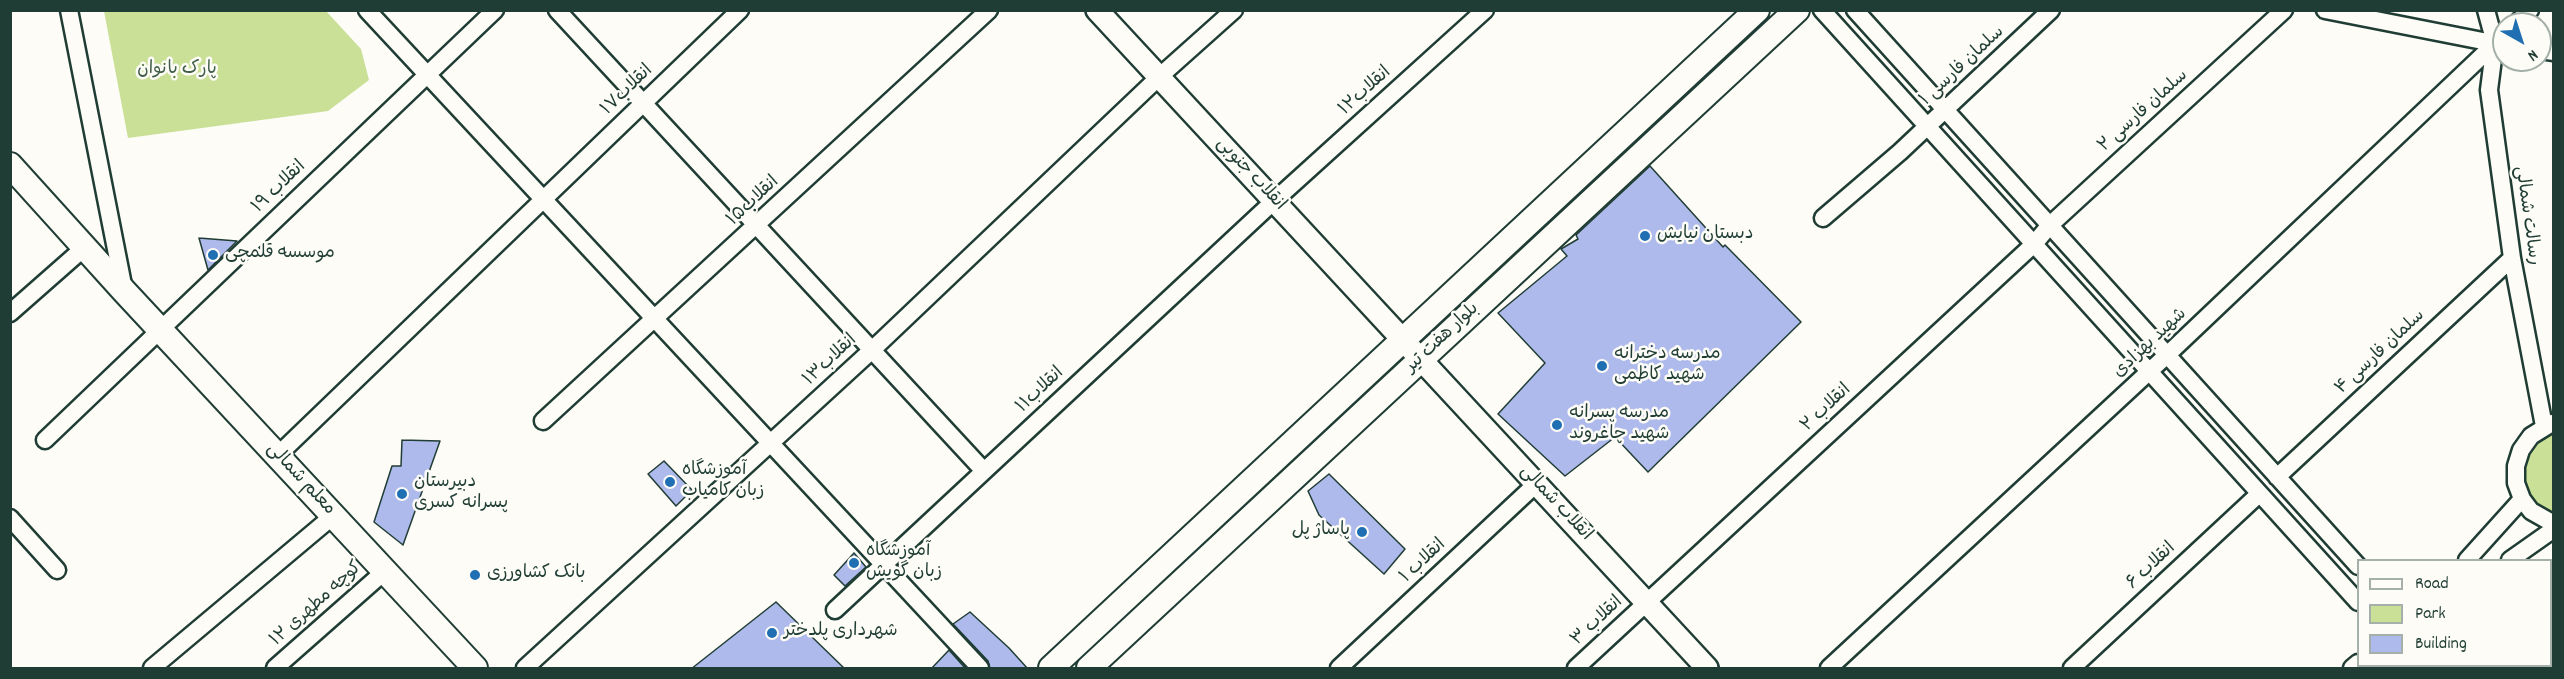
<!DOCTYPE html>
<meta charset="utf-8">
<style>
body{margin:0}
#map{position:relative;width:2564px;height:679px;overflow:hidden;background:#fdfcf7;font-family:Dekko,sans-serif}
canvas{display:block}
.frame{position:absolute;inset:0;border:12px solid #1f3d34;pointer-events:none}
.legend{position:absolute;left:2357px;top:559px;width:195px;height:108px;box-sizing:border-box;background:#fdfcf7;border:2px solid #a4b0a9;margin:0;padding:8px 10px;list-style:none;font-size:18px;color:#1f3d34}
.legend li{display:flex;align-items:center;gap:12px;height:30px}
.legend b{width:30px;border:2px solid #a4b0a9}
.north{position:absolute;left:2492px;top:12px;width:60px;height:60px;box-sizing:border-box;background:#fdfcf7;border:2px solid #a4b0a9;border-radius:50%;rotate:141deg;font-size:16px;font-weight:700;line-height:24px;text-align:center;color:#1f3d34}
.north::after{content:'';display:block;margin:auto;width:21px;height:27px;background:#1f6fb2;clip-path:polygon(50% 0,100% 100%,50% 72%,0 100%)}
</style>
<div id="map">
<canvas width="2564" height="679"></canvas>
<div class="frame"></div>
<ul class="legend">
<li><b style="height:8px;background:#fdfcf7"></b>Road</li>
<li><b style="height:16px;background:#c9e096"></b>Park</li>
<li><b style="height:16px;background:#aebaeb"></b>Building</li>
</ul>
<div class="north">N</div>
</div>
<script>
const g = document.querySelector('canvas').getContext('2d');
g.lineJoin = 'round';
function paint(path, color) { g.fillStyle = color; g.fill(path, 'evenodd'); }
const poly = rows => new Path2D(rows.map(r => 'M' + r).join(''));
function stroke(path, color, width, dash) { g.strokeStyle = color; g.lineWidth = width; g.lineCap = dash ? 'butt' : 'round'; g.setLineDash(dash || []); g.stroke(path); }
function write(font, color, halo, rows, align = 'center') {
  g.font = font + ' Dekko,"Playpen Sans Arabic",sans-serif'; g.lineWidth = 5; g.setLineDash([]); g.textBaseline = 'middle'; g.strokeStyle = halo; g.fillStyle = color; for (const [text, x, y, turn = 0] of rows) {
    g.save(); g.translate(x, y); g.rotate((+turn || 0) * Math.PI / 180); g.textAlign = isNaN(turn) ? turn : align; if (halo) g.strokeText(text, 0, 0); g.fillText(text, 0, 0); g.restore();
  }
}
const green = poly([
 [104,11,326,11,361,49,369,80,328,111,128,138],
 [2553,429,2553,519,2537,511,2520,483,2525,451,2535,439]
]);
const building = poly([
 [1650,166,1723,247,1725,245,1801,322,1648,472,1615,437,1565,476,1498,414,1545,363,1498,313,1567,256,1561,249,1578,239,1576,235,1650,166],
 [199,238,237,241,208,270,199,238],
 [402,440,440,441,403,545,374,522,392,466,401,466,402,440],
 [664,461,692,490,676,506,648,474,664,461],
 [1329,474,1405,549,1384,574,1319,515,1308,491,1329,474],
 [854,553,866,567,845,586,834,575,854,553],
 [776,602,845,669,691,669,776,602],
 [970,612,1009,648,1028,669,990,669,988,661,953,624,970,612],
 [949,650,966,669,931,669,949,650]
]);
const minor = poly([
 [69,10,124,290],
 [367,10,980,668],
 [557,10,984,471],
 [1822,10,2358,602],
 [1855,10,2358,566],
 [2325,10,2503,45],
 [2486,10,2495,43,2489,90,2512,258,2544,426],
 [2516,24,2530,10],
 [2540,50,2554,52],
 [1823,218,1900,152,2051,10],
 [10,313,85,247],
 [543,421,989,10],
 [2552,423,2531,436,2521,450,2516,466,2516,483,2522,499,2531,511,2554,524],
 [45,440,495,10],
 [277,456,740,10],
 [2277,477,2512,258],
 [10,518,57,570],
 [2467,560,2522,499],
 [2510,560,2554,529],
 [835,610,1274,201,1485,10],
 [2527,666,2527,668],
 [152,668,333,516],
 [275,668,385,571],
 [525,668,872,350,1159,77,1234,10],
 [1339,668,1536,484],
 [1576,668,2034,244,2050,225,2284,10],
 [1829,668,2167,355,2504,35],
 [2072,668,2259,494],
 [2352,668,2358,663],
 [2386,668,2389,666]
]);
const tertiary = poly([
 [1097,10,1707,668]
]);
const secondary = poly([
 [10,165,124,291,475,668],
 [1051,668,1757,10],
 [1089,668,1797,10]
]);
const markers = [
 [1645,236,6,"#1f6fb2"],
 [213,255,6,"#1f6fb2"],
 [1602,366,6,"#1f6fb2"],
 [1557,425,6,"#1f6fb2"],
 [670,482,6,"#1f6fb2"],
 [402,494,6,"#1f6fb2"],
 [1362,532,6,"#1f6fb2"],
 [854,563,6,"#1f6fb2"],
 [475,575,6,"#1f6fb2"],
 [772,633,6,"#1f6fb2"]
];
const streetNames = [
 ["سلمان فارسی ۱",1963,67,-43],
 ["انقلاب۱۷",628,91,-44],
 ["انقلاب۱۲",1366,92,-42],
 ["سلمان فارسی ۲",2144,112,-42],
 ["انقلاب جنوبی",1250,175,47],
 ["انقلاب ۱۹",280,188,-44],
 ["انقلاب۱۵",754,202,-43],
 ["رسالت شمالی",2526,216,82],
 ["بلوار هفت تیر",1443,339,-43],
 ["شهید بهزادی",2151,344,-43],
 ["سلمان فارسی ۴",2381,353,-43],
 ["انقلاب۱۳",831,361,-43],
 ["انقلاب۱۱",1041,391,-43],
 ["انقلاب ۲",1827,409,-43],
 ["معلم شمالی",300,480,47],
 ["انقلاب شمالی",1555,504,47],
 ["انقلاب ۱",1424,562,-43],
 ["انقلاب ۶",2152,567,-43],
 ["کوچه مطهری ۱۲",317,605,-42],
 ["انقلاب ۳",1598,622,-43]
];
const parkNames = [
 ["پارک بانوان",177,71]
];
const poiNames = [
 ["دبستان نیایش",1657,236],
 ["موسسه قلمچی",225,255],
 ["مدرسه دخترانه",1614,356],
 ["شهید کاظمی",1614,377],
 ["مدرسه پسرانه",1569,415],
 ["شهید چاغروند",1569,436],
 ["آموزشگاه",682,472],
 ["زبان کامیاب",682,493],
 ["دبیرستان",414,484],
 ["پسرانه کسری",414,505],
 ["پاساژ پل",1350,532,"right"],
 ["آموزشگاه",866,553],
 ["زبان گویش",866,574],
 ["بانک کشاورزی",487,575],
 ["شهرداری پلدختر",784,633]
];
paint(green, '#c9e096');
paint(building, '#aebaeb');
stroke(building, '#1f3d34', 1.5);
stroke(minor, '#1f3d34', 21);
stroke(tertiary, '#1f3d34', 26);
stroke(secondary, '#1f3d34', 28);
stroke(minor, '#fdfcf7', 16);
stroke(tertiary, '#fdfcf7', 21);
stroke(secondary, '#fdfcf7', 24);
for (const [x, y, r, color] of markers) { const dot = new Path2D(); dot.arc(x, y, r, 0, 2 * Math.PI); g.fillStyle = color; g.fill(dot); stroke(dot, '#fdfcf7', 2); }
write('18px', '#1f3d34', '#fdfcf7', streetNames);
write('18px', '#415e48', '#fdfcf7', parkNames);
write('18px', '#1f3d34', '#fdfcf7', poiNames, 'left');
</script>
